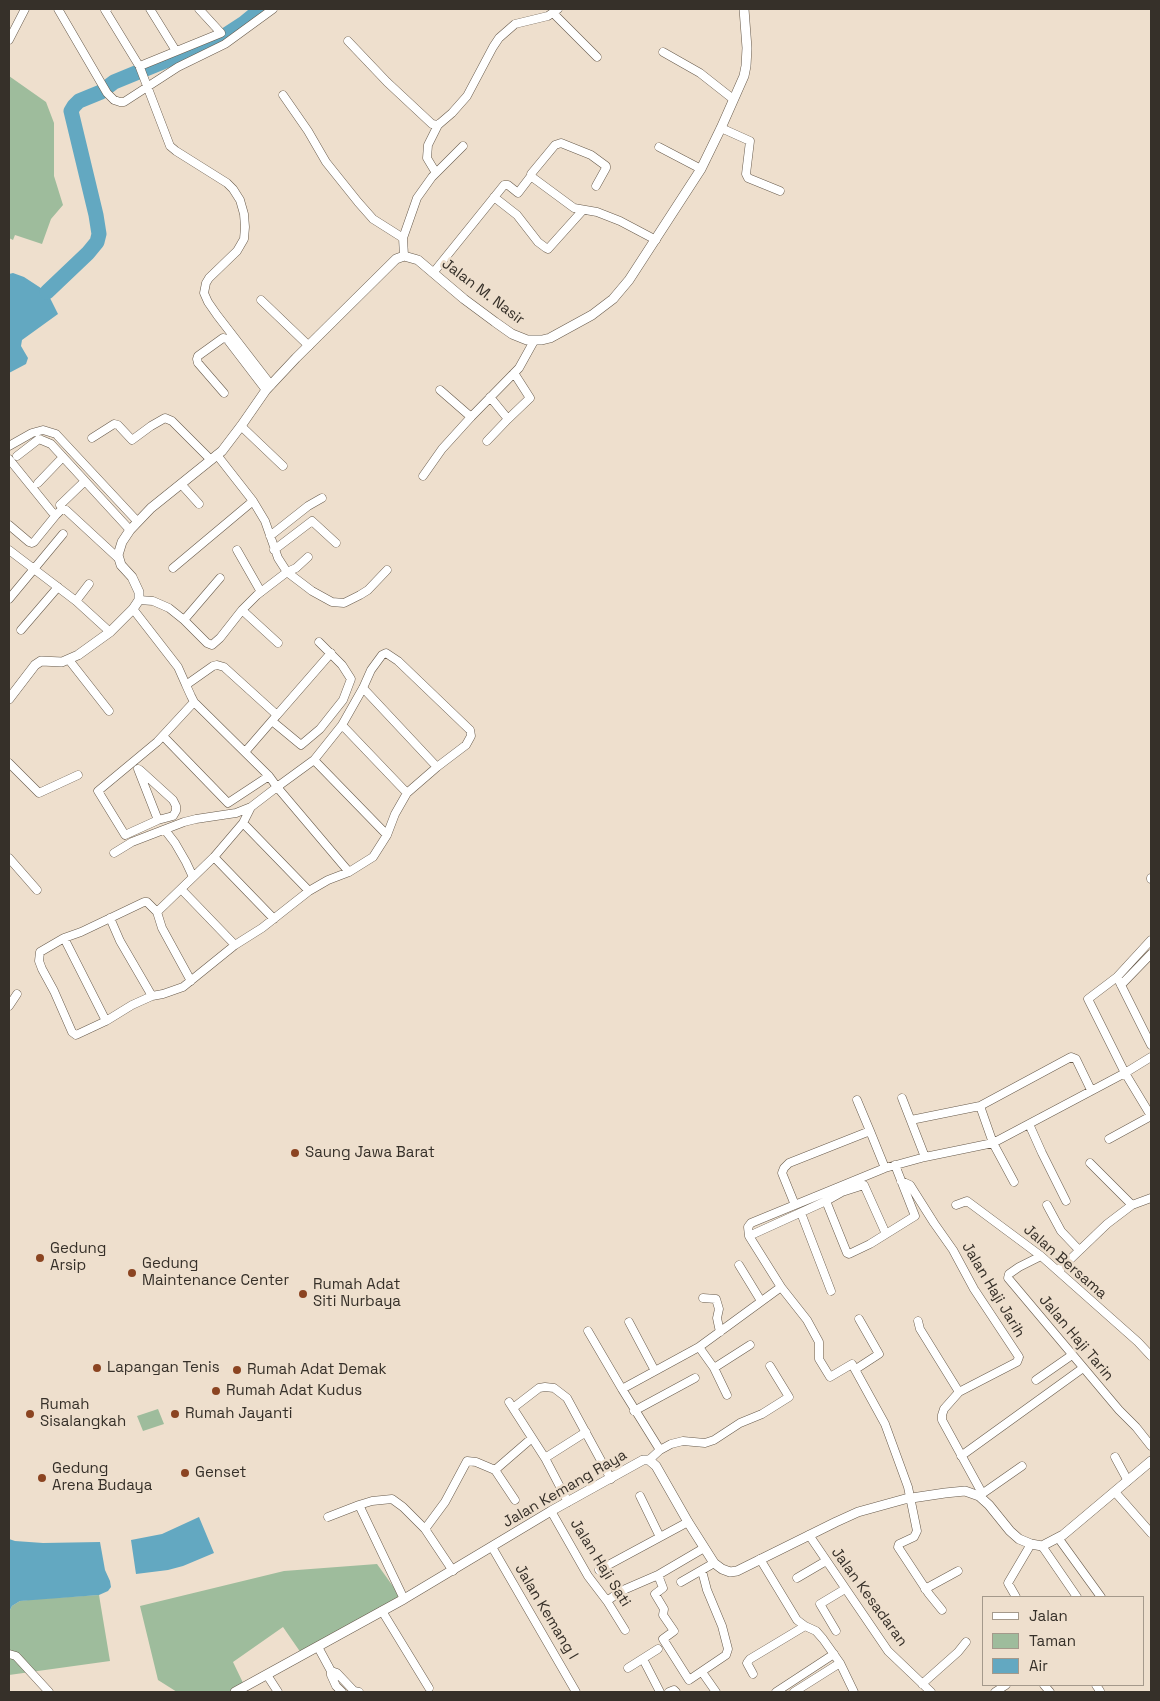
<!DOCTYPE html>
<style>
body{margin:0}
#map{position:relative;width:1160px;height:1701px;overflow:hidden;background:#eedfcd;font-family:"Space Grotesk",sans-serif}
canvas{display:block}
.frame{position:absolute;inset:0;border:10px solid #363029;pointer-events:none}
.legend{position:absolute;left:982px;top:1596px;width:162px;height:90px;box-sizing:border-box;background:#eedfcd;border:1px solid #a4998b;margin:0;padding:6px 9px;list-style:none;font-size:15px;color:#363029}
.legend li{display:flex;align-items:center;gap:10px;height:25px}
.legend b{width:25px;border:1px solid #a4998b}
</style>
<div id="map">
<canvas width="1160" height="1701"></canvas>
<div class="frame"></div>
<ul class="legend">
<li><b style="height:6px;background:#fff"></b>Jalan</li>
<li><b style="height:14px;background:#9ebc9c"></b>Taman</li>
<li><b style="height:14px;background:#63a8c1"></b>Air</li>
</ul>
</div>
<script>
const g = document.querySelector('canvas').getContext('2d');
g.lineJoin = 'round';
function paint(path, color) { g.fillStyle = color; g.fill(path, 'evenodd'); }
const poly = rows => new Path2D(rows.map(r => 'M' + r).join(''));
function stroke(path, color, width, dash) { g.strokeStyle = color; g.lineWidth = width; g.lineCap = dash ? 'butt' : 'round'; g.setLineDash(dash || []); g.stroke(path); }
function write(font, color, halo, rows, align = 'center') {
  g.font = font + ' "Space Grotesk",sans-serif'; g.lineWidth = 5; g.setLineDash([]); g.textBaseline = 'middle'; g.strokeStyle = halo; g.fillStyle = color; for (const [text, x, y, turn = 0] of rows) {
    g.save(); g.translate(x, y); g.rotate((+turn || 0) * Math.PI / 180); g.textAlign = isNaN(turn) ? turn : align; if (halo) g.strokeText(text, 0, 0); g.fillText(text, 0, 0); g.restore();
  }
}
const green = poly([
 [9,76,46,102,54,123,54,176,63,205,51,219,42,244,15,235,13,240,9,238],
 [158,1409,164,1424,143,1431,137,1416],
 [377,1564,400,1596,301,1653,283,1627,233,1662,245,1687,234,1692,177,1692,158,1680,140,1606,284,1571],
 [99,1595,110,1661,9,1675,9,1612,12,1606,20,1601,36,1599]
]);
const water = poly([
 [13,273,24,277,47,292,58,314,22,340,21,346,28,358,26,364,9,373,9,274],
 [199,1517,214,1553,183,1566,168,1570,136,1574,131,1540,162,1534],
 [9,1539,15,1541,43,1543,100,1542,105,1570,110,1581,111,1587,108,1591,99,1595,20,1601,12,1606,9,1612]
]);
const river = poly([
 [47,292,88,253,97,242,99,234,96,215,71,111,74,106,79,101,101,92,114,82,221,38,244,23,261,9]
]);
const minor = poly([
 [58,9,107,93,114,100,120,102,124,102,178,67,225,44,273,9],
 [107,9,105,10,138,64,140,66,221,33,199,9],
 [150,9,176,51],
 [553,13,597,57],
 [9,40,25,9],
 [348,41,387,82,432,124,438,125],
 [663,52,700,73,733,99],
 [139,65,170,146,176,151,227,183,233,189,240,200,244,214,245,227,244,239,237,251,209,278,206,283,204,293,208,302,217,315,271,385],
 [283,95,308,131,326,162,358,202,373,219,403,238],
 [721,128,750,141,746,174,748,178,780,191],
 [659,147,701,169],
 [436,173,427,158,428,145,438,125,452,113,467,96,493,47,499,38,515,24,548,16,558,9],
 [596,186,606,168,606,166,591,155,561,143,555,145,531,174,532,177,574,208,597,212,620,221,656,240],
 [494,197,517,215,538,242,546,248,548,249,583,210],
 [404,256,403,238,417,198,432,177,463,146],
 [433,273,504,185,508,185,518,193,531,176],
 [261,300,309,346],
 [440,390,471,417],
 [224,393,198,363,197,359,198,356,223,338,227,339,266,390],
 [508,419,530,398,514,373],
 [241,426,283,466],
 [92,438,114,424,118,425,132,440,151,426,165,418,172,421,211,460],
 [487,441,508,419,490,397],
 [9,446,32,433,43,430,56,434,137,521],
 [17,456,39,439,51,444,130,530],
 [9,459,52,512,56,515,62,509,66,510,118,558],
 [423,476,442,449,471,417,519,368,534,341],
 [38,483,63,457],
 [181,484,199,504],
 [253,501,265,521,278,558,287,572,312,591,332,602,344,603,360,595,368,590,387,570],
 [60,505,85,481],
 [9,525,29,542,32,543,34,542,56,515],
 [270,536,308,506,322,498],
 [9,550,76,601,110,632],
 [237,550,261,592],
 [274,550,312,521,336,543],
 [173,568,253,501,217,455],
 [9,599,63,534],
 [139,600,153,601,169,608,184,620,207,643,212,645,220,638,242,610,257,595,287,572,296,568,308,557],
 [76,601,89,584],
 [133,609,178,667,186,685],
 [242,610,278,643],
 [184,620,220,578],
 [21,630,58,587],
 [69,660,109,711],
 [363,688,437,767],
 [277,715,331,653],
 [272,721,301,745,320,729,343,700,351,679,342,665,319,642],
 [342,725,314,760,277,787,349,872],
 [163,736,228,803,269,776],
 [314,760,387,835],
 [9,763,39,793,78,775],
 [138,769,158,820,125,835,98,791,157,742,194,702],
 [140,770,173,800,176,806,176,811,173,816,158,820],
 [243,823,309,891],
 [165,830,175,843,186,862,193,877],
 [114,853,132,842,184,822,196,819,236,813,251,807],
 [214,857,274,919],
 [9,858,37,890],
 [1151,878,1151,879],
 [181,889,235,945],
 [110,918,120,941,152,996],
 [64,938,106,1021,132,1005,152,996,163,994,183,987,235,945,262,928,309,891,328,880,349,872,373,857,387,835,395,814,407,793,437,767,466,745,471,736,470,730,398,661,386,653,382,655,371,670,363,688,342,725,407,793],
 [1117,977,1151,940],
 [191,981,162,928,157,912,214,857,243,823,251,807,277,787,269,776,194,702,191,696,186,685,213,666,217,665,224,667,277,715,245,752],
 [1121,985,1151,954],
 [9,1006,17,994],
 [106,1021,76,1035,72,1032,54,991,42,969,39,961,40,952,64,938,81,932,144,902,147,902,157,912],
 [902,1098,925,1157],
 [857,1100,870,1131],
 [980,1106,1071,1057,1076,1059,1091,1090],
 [1151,1116,1125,1073,1088,999,1117,977,1151,1045],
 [911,1120,980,1106,993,1143,1014,1182],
 [1029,1124,1042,1153,1066,1201],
 [1109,1139,1151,1116],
 [1090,1163,1132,1205],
 [901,1181,910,1185,934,1223,953,1250,974,1289,1019,1357,1017,1362,959,1392,944,1409,942,1415,942,1420,982,1493],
 [826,1201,842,1192,864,1185,886,1234],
 [795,1205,782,1173,784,1168,789,1163,870,1131,885,1168],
 [956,1205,967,1201,1041,1256,1138,1342,1151,1356],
 [1047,1205,1061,1231,1079,1250],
 [801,1213,831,1291],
 [749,1236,826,1201,847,1253,849,1254,870,1244,915,1216,895,1165],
 [1041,1256,1019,1267,1009,1274,1008,1278,1119,1410,1136,1427,1151,1446],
 [739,1265,761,1301],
 [1058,1271,1107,1224,1132,1205,1151,1198],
 [781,1287,807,1320,819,1342,819,1359,830,1377,852,1364,885,1424,908,1487,917,1531,914,1537,899,1544,898,1547,929,1594,942,1610],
 [703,1298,716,1299,719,1309,717,1318,720,1332],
 [918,1321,920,1329,959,1392],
 [629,1322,655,1371],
 [588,1331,622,1389],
 [699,1347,714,1368,727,1395],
 [714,1368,750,1345],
 [856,1369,879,1354,859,1319],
 [1036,1380,1072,1355],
 [509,1402,545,1458,568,1502],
 [513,1408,539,1388,545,1387,554,1388,567,1398,611,1479],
 [634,1411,695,1378],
 [660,1450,671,1444,683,1441,705,1443,714,1440,740,1423,762,1414,789,1397,770,1366],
 [961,1456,1083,1368],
 [1115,1457,1128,1481],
 [545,1458,586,1432],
 [649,1460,660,1450,622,1389,699,1347,781,1287,749,1236,748,1227,751,1223,885,1168,925,1157,993,1143,1125,1073,1151,1057],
 [1115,1492,1151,1533],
 [640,1496,660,1537],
 [979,1496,1022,1466],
 [515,1500,495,1470,532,1438],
 [359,1505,372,1501,392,1499,403,1507,425,1529],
 [551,1511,588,1576,607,1601,625,1630],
 [328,1517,359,1505,404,1599],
 [809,1535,888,1651,931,1692],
 [1059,1539,1101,1597],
 [1042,1546,1077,1597],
 [492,1547,576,1692],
 [760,1559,797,1620,805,1626],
 [599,1570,688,1522],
 [453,1571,425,1529,445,1502,467,1461,476,1462,495,1470],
 [658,1575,663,1588,655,1594,664,1609,663,1615,674,1631,663,1639,689,1680,726,1655,728,1649,722,1626,707,1590,702,1571],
 [797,1578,826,1561],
 [681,1582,714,1563],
 [925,1589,958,1571],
 [1016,1597,1008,1583,1031,1544],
 [607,1601,621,1591,658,1575,704,1548],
 [382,1611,429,1688],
 [836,1631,820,1604,845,1589],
 [318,1647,331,1671,331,1675,336,1686,342,1692],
 [9,1654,16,1656,49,1692],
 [643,1659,660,1692],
 [628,1668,658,1649],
 [331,1671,337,1673,354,1691,359,1692],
 [702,1672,716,1692],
 [753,1674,747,1663,750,1659,805,1626,816,1631,823,1639,840,1663,854,1692],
 [267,1675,278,1692],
 [922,1684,958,1652,966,1642],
 [1044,1685,1050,1692],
 [1096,1685,1100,1691],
 [669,1692,674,1690,676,1692],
 [776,1692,834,1654],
 [794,1692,840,1663],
 [995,1692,1006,1685]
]);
const tertiary = poly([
 [9,699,35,665,41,661,62,662,78,655,110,632,133,609,139,600,139,592,132,577,121,565,118,555,122,542,130,530,151,508,222,451,241,426,266,390,296,358,396,259,404,256,418,260,464,299,495,322,512,334,527,340,542,340,550,338,592,315,613,299,629,280,701,169,721,128,744,76,746,66,747,48,744,9],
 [235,1692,404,1599,551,1511,643,1460,649,1460,656,1466,688,1522,714,1563,722,1569,730,1572,737,1571,836,1522,858,1512,905,1499,945,1493,965,1491,979,1496,989,1505,1010,1531,1019,1539,1031,1544,1042,1546,1063,1535,1151,1461]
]);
const markers = [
 [295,1153,5,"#8b4421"],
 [40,1258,5,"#8b4421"],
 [132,1273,5,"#8b4421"],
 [303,1294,5,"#8b4421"],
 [97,1368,5,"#8b4421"],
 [237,1370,5,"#8b4421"],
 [216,1391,5,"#8b4421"],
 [30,1414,5,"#8b4421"],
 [175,1414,5,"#8b4421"],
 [185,1473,5,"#8b4421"],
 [42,1478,5,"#8b4421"]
];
const streetNames = [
 ["Jalan M. Nasir",483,292,37],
 ["Jalan Bersama",1065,1262,41],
 ["Jalan Haji Jarih",993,1290,59],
 ["Jalan Haji Tarin",1076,1338,50],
 ["Jalan Kemang Raya",565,1489,-30],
 ["Jalan Haji Sati",600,1563,58],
 ["Jalan Kesadaran",869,1597,54],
 ["Jalan Kemang I",546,1612,59]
];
const poiNames = [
 ["Saung Jawa Barat",305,1153],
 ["Gedung",50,1249],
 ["Arsip",50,1266],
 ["Gedung",142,1264],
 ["Maintenance Center",142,1281],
 ["Rumah Adat",313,1285],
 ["Siti Nurbaya",313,1302],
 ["Lapangan Tenis",107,1368],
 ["Rumah Adat Demak",247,1370],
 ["Rumah Adat Kudus",226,1391],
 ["Rumah",40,1405],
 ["Sisalangkah",40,1422],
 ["Rumah Jayanti",185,1414],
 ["Gedung",52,1469],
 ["Arena Budaya",52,1486],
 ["Genset",195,1473]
];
paint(green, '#9ebc9c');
paint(water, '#63a8c1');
stroke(river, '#63a8c1', 15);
stroke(minor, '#675a4b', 9);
stroke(tertiary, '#675a4b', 10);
stroke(minor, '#fff', 8);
stroke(tertiary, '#fff', 9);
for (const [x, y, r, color] of markers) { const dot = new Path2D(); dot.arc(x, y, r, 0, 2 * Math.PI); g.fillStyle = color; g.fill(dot); stroke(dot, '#eedfcd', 2); }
write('15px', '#363029', '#eedfcd', streetNames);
write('15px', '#363029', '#eedfcd', poiNames, 'left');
</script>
